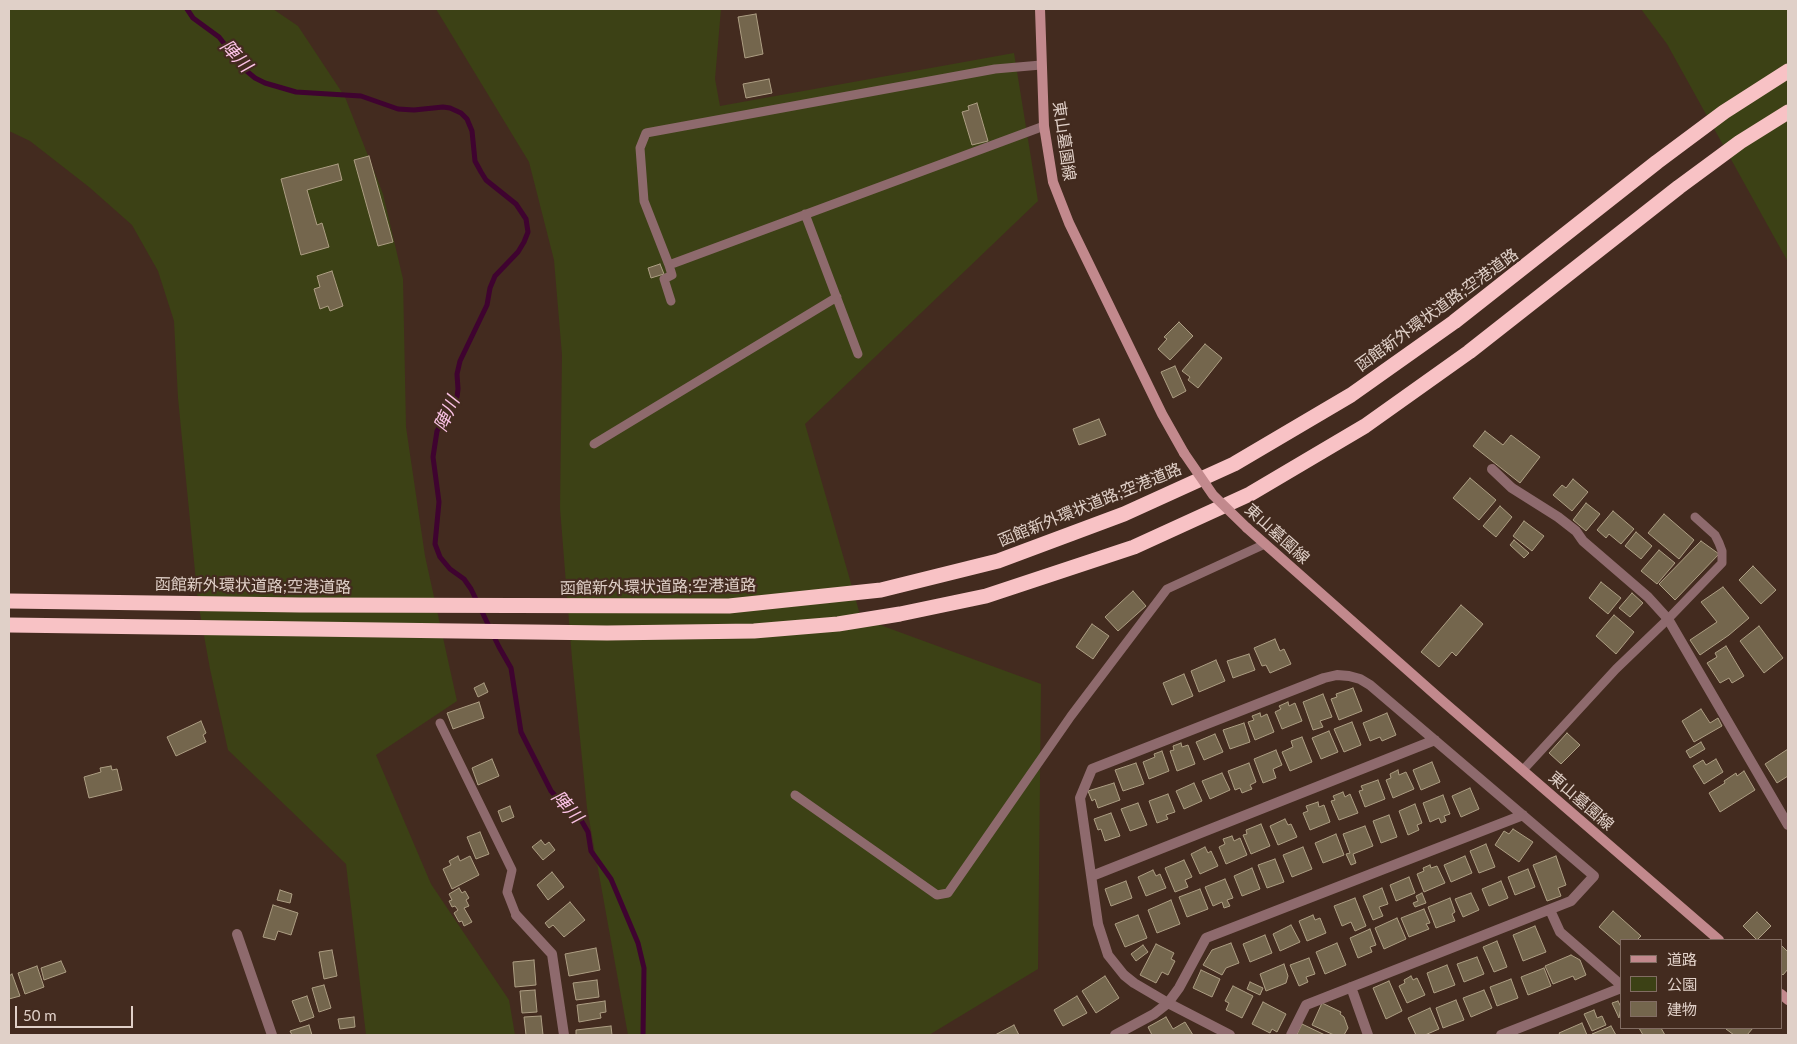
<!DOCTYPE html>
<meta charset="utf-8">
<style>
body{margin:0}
#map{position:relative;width:1797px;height:1044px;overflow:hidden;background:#432b1f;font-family:Lato,"Noto Sans JP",sans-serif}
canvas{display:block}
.frame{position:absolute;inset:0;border:10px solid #e0d0c8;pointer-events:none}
.legend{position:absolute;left:1620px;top:939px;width:162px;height:90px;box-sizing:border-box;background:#432b1f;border:1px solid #826d63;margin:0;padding:6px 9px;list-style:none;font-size:15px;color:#e0d0c8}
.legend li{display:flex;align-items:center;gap:10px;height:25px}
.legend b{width:25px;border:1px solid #826d63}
.scale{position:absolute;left:15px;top:1006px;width:118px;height:22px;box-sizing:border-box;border:2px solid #e0d0c8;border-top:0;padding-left:6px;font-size:15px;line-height:18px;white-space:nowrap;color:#e0d0c8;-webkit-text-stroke:4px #432b1f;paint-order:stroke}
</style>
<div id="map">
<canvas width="1797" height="1044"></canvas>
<div class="frame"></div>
<ul class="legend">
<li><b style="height:6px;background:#c2898d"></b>道路</li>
<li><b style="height:14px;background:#3c4115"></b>公園</li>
<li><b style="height:14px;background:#74664d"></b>建物</li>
</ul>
<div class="scale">50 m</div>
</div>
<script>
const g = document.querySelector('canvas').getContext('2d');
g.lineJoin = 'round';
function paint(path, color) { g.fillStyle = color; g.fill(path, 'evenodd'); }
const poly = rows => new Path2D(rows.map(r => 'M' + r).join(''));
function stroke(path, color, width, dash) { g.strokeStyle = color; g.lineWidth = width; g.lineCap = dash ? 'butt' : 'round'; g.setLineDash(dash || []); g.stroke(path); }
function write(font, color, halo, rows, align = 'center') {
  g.font = font + ' Lato,"Noto Sans JP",sans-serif'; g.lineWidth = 4.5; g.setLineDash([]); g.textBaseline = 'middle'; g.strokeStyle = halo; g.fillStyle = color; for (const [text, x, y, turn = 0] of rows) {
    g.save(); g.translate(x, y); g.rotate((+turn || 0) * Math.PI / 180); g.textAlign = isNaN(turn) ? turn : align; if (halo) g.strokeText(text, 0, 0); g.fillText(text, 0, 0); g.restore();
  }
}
const green = poly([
 [9,9,273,9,298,26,345,97,383,194,403,279,406,427,425,556,457,701,376,755,431,884,509,1000,515,1035,366,1035,346,864,228,750,210,669,198,602,178,398,174,321,158,271,132,225,89,187,30,141,9,131],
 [436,9,721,9,715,79,720,106,1014,53,1038,201,805,424,861,618,1041,684,1038,969,929,1035,628,1035,587,808,572,659,560,508,562,355,554,260,529,162],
 [1641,9,1788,9,1788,262,1667,44]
]);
const stream = poly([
 [187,9,193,18,219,37,243,68,255,78,265,83,296,92,361,96,398,109,414,110,443,107,450,108,461,113,467,119,472,131,475,161,481,172,486,180,516,204,526,219,528,232,524,242,518,252,495,276,490,288,487,305,460,361,457,374,458,389,457,397,437,431,433,457,439,502,435,544,440,557,450,569,464,579,471,589,499,647,511,668,521,732,551,791,561,802,581,820,588,832,591,851,611,879,638,943,644,968,643,1035]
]);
const building = poly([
 [756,14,763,54,745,58,738,17,756,14],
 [769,79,772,93,746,98,743,84,769,79],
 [977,103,988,141,972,145,962,112,969,110,968,106,977,103],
 [369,156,393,242,378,246,354,160,369,156],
 [338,164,342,180,307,190,317,225,322,223,329,247,301,255,281,179,338,164],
 [660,264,664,274,651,278,648,268,660,264],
 [332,271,343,306,330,311,328,306,320,309,314,289,320,287,317,276,332,271],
 [1179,322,1193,336,1170,360,1158,349,1167,339,1164,337,1179,322],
 [1205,344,1222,358,1198,388,1188,380,1190,377,1182,371,1205,344],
 [1175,366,1186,391,1173,398,1161,372,1175,366],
 [1099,419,1106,435,1079,445,1073,429,1099,419],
 [1485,431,1503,445,1511,435,1540,457,1520,483,1473,446,1485,431],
 [1470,478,1496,500,1479,520,1453,498,1470,478],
 [1573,479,1588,492,1572,511,1553,495,1562,485,1566,488,1573,479],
 [1586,503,1600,514,1586,531,1573,520,1586,503],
 [1500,506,1512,517,1496,537,1483,526,1500,506],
 [1613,511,1634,529,1621,544,1609,534,1606,538,1597,530,1613,511],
 [1664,514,1694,540,1679,559,1648,533,1664,514],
 [1524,521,1544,536,1532,551,1513,536,1524,521],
 [1636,532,1652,546,1641,559,1625,546,1636,532],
 [1514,540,1529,553,1524,558,1510,545,1514,540],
 [1701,541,1719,554,1675,600,1659,584,1701,541],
 [1659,550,1675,563,1657,584,1641,571,1659,550],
 [1753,566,1776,590,1761,604,1739,580,1753,566],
 [1601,582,1621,598,1608,614,1589,598,1601,582],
 [1723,587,1749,618,1729,635,1700,655,1690,640,1717,622,1701,602,1723,587],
 [1133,591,1146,606,1118,631,1105,617,1133,591],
 [1632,593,1643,603,1630,617,1619,608,1632,593],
 [1461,605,1483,624,1456,656,1452,652,1439,667,1421,652,1461,605],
 [1614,615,1634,632,1616,654,1596,636,1614,615],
 [1092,624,1109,636,1093,659,1076,647,1092,624],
 [1759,626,1783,658,1764,673,1740,641,1759,626],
 [1275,639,1280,651,1284,649,1291,664,1270,673,1266,665,1262,666,1254,648,1275,639],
 [1726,646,1744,676,1732,683,1729,678,1720,683,1707,663,1717,657,1715,653,1726,646],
 [1249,654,1255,670,1233,678,1227,661,1249,654],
 [1216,660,1225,681,1199,692,1191,671,1216,660],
 [1184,674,1193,696,1172,705,1163,683,1184,674],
 [484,683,488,692,478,697,474,688,484,683],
 [1353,688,1362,711,1339,720,1331,699,1337,697,1336,694,1353,688],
 [1323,694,1332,717,1320,721,1323,727,1313,730,1303,702,1323,694],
 [479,702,484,718,453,729,447,713,479,702],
 [1288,702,1289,706,1295,703,1302,721,1282,729,1275,712,1281,709,1279,706,1288,702],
 [1701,709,1710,723,1718,718,1722,726,1694,742,1682,721,1701,709],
 [1260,713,1261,717,1267,714,1274,732,1255,740,1248,722,1254,720,1252,716,1260,713],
 [1387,713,1396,735,1382,741,1380,737,1370,741,1363,723,1387,713],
 [201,721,206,733,203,735,206,742,176,756,167,737,201,721],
 [1352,722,1361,745,1344,752,1334,729,1352,722],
 [1244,723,1250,742,1230,749,1223,730,1244,723],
 [1329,731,1338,752,1321,759,1312,738,1329,731],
 [1567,733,1580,745,1561,764,1549,753,1567,733],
 [1215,734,1223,752,1204,760,1196,742,1215,734],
 [1302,737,1312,762,1290,771,1282,752,1293,747,1291,741,1302,737],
 [1701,742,1705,749,1690,758,1686,751,1701,742],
 [1181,743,1182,747,1188,745,1195,764,1177,771,1170,751,1174,750,1173,746,1181,743],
 [1788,749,1788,776,1777,783,1765,764,1788,749],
 [1276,750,1282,765,1273,769,1276,778,1263,783,1254,759,1276,750],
 [1162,751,1169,771,1149,779,1143,762,1155,757,1154,754,1162,751],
 [492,759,499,776,478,785,472,768,492,759],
 [1716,759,1723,772,1704,784,1693,766,1703,760,1706,765,1716,759],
 [1432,762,1440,782,1421,790,1413,770,1432,762],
 [1136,763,1144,784,1123,791,1115,770,1136,763],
 [1249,763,1256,782,1250,785,1252,789,1242,793,1240,788,1235,790,1228,771,1249,763],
 [111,766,112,770,117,769,122,790,89,798,84,777,101,772,100,768,111,766],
 [1398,770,1399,775,1406,772,1414,789,1393,798,1386,780,1391,778,1390,774,1398,770],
 [1744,771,1755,790,1720,812,1709,793,1725,783,1724,781,1736,773,1737,776,1744,771],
 [1222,773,1230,790,1210,799,1202,781,1222,773],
 [1378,780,1385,799,1365,807,1359,791,1363,790,1361,786,1378,780],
 [1114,783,1120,800,1098,808,1095,799,1092,801,1088,791,1114,783],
 [1194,783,1202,801,1184,809,1176,791,1194,783],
 [1470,788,1479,809,1461,817,1452,796,1470,788],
 [1343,792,1345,797,1350,794,1358,813,1339,820,1331,801,1335,800,1333,796,1343,792],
 [1168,794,1175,812,1166,815,1168,819,1157,823,1149,801,1168,794],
 [1443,795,1450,814,1444,816,1446,821,1441,823,1439,818,1430,822,1423,803,1443,795],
 [1318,802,1319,807,1324,805,1330,822,1310,830,1303,813,1308,811,1306,806,1318,802],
 [1138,803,1147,825,1130,831,1121,809,1138,803],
 [1415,804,1422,823,1417,825,1419,830,1408,835,1399,811,1415,804],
 [510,806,514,817,502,822,498,811,510,806],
 [1111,813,1120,836,1105,841,1101,829,1098,830,1094,819,1111,813],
 [1389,815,1397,837,1381,843,1373,821,1389,815],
 [1285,819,1288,825,1291,824,1297,837,1278,845,1270,826,1285,819],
 [1261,824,1270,846,1251,854,1243,835,1247,834,1246,830,1261,824],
 [1365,826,1373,846,1353,854,1356,863,1351,865,1346,854,1350,853,1343,834,1365,826],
 [1513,829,1533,842,1519,862,1495,845,1504,831,1509,834,1513,829],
 [480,832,489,854,476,859,467,837,480,832],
 [1336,834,1344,855,1323,863,1315,843,1336,834],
 [1232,836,1234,841,1240,838,1247,855,1226,864,1219,847,1225,844,1223,839,1232,836],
 [541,840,545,845,549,842,555,850,543,860,532,847,541,840],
 [1486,844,1495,867,1479,873,1470,851,1486,844],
 [1205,847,1208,853,1211,851,1218,866,1200,874,1191,854,1205,847],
 [1303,847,1312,869,1292,877,1283,855,1303,847],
 [458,856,460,861,470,856,479,875,452,889,443,869,451,865,449,861,458,856],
 [1465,856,1472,873,1451,882,1444,865,1465,856],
 [1556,856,1566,885,1558,888,1561,896,1547,901,1533,865,1556,856],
 [1275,859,1284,882,1267,888,1258,865,1275,859],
 [1184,860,1192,877,1185,880,1188,887,1175,892,1165,868,1184,860],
 [1430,865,1431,868,1437,866,1445,883,1424,892,1417,874,1424,871,1423,868,1430,865],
 [1252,868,1260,889,1242,896,1234,876,1252,868],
 [1528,869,1535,887,1515,895,1508,877,1528,869],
 [1153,870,1156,876,1160,874,1166,888,1146,896,1138,877,1153,870],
 [552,872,564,887,548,900,537,885,552,872],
 [1409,877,1415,893,1396,901,1390,885,1409,877],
 [1225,879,1233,898,1227,900,1230,906,1224,908,1222,902,1213,906,1205,887,1225,879],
 [1126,881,1132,898,1111,906,1105,889,1126,881],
 [1501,881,1508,898,1489,906,1482,889,1501,881],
 [459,888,462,893,465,891,469,898,466,900,469,906,464,908,472,922,464,926,462,921,459,922,454,913,458,910,455,906,452,907,449,901,452,900,449,894,459,888],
 [1382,888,1388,904,1379,907,1383,916,1373,920,1363,896,1382,888],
 [1200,889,1208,909,1187,917,1179,897,1200,889],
 [280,890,292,894,290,903,277,900,280,890],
 [1422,893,1426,903,1415,907,1413,903,1418,901,1416,896,1422,893],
 [1471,893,1479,910,1463,917,1455,899,1471,893],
 [1355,898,1366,926,1355,931,1351,922,1342,926,1334,906,1355,898],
 [1450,898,1455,912,1452,914,1455,921,1436,928,1428,907,1450,898],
 [1171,900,1180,924,1157,933,1148,910,1171,900],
 [570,902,585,920,564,937,553,925,549,928,545,923,570,902],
 [273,905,298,913,291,935,278,931,275,940,263,937,273,905],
 [1424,909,1430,923,1426,924,1429,929,1409,937,1401,918,1424,909],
 [1613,911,1641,936,1637,940,1621,940,1621,946,1599,927,1613,911],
 [1757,912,1771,926,1757,940,1743,926,1757,912],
 [1138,915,1147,938,1125,947,1115,924,1138,915],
 [1313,915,1315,920,1320,918,1326,933,1307,941,1299,921,1313,915],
 [1397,918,1406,939,1384,949,1375,928,1397,918],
 [1291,925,1300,942,1280,951,1273,934,1291,925],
 [1535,926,1546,952,1523,961,1513,935,1535,926],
 [1370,929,1376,945,1370,947,1372,952,1358,958,1350,938,1370,929],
 [1265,935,1272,953,1250,962,1243,944,1265,935],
 [1497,941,1507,967,1494,972,1483,947,1497,941],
 [1231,943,1239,963,1226,968,1222,975,1203,965,1212,950,1231,943],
 [1337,943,1346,965,1325,974,1316,952,1337,943],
 [1156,944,1174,953,1171,959,1175,961,1168,975,1162,972,1156,983,1140,975,1156,944],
 [1143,945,1148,952,1136,961,1131,954,1143,945],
 [1781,945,1788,952,1788,969,1783,975,1781,973,1781,945],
 [596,948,600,970,569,976,565,954,596,948],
 [332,950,337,976,324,979,319,952,332,950],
 [1571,955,1580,960,1586,975,1575,980,1573,976,1553,984,1545,966,1571,955],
 [1477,957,1484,974,1464,982,1457,964,1477,957],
 [1309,958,1315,974,1306,977,1308,982,1299,986,1290,965,1309,958],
 [534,960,536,985,515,987,513,962,534,960],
 [61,961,66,972,44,980,41,968,61,961],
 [1284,964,1288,976,1286,983,1266,991,1260,974,1284,964],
 [1447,965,1455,985,1434,993,1427,973,1447,965],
 [37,966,44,987,25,994,18,973,37,966],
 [1544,968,1551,986,1528,995,1521,977,1544,968],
 [1201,970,1220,979,1212,997,1193,988,1201,970],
 [12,974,20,996,9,999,9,976,12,974],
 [1105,976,1119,998,1096,1013,1082,991,1105,976],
 [1411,976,1413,980,1417,978,1425,995,1407,1003,1399,986,1405,983,1404,980,1411,976],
 [1511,979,1518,998,1497,1006,1490,987,1511,979],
 [597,980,599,997,576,1000,573,983,597,980],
 [1389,981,1402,1011,1386,1019,1373,988,1389,981],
 [1250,982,1263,988,1260,995,1247,989,1250,982],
 [324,985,331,1008,319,1012,312,988,324,985],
 [1233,986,1253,996,1242,1018,1226,1010,1229,1003,1225,1001,1233,986],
 [535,990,537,1012,522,1013,520,991,535,990],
 [1484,990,1492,1008,1471,1017,1463,998,1484,990],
 [307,996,314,1017,300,1022,292,1001,307,996],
 [1077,996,1087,1013,1063,1026,1054,1010,1077,996],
 [1456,1000,1464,1020,1443,1028,1436,1008,1456,1000],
 [605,1001,606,1012,600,1013,601,1018,579,1022,577,1005,605,1001],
 [1618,1001,1621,1007,1619,1018,1612,1003,1618,1001],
 [1263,1002,1286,1014,1277,1032,1272,1029,1270,1033,1252,1024,1263,1002],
 [1322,1003,1341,1012,1340,1014,1344,1017,1348,1028,1344,1035,1334,1035,1312,1025,1322,1003],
 [1430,1008,1439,1029,1425,1035,1416,1035,1408,1018,1430,1008],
 [1594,1010,1597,1018,1602,1016,1606,1025,1592,1031,1584,1014,1594,1010],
 [541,1016,543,1035,526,1035,524,1017,541,1016],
 [354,1017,355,1027,340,1029,338,1019,354,1017],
 [1166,1017,1173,1029,1185,1022,1193,1035,1152,1035,1148,1027,1166,1017],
 [1582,1023,1587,1035,1560,1035,1559,1033,1582,1023],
 [1302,1024,1325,1035,1299,1035,1297,1034,1302,1024],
 [309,1025,312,1035,292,1035,290,1031,309,1025],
 [1014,1025,1019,1035,995,1035,1014,1025],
 [611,1026,612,1035,576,1035,576,1030,611,1026],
 [1611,1026,1616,1035,1593,1035,1592,1034,1611,1026],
 [1639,1028,1661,1028,1665,1035,1643,1035,1639,1028],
 [1728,1028,1753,1028,1747,1035,1734,1035,1726,1029,1728,1028]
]);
const lane = poly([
 [805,214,858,354],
 [669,265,644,201,640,148,646,133,995,69,1041,65],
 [671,301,664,279,672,275,669,265,1044,126],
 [594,444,837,297],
 [440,723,512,870,507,892,516,915],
 [1523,770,1616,669,1668,619,1722,563,1722,551,1719,543,1715,535,1695,517],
 [795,795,937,895,948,893,1071,716,1167,589,1265,544]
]);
const street = poly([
 [1492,469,1512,488,1558,517,1576,531,1583,541,1648,597,1668,619,1788,825],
 [1092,876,1435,740],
 [1550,910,1560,932,1621,985],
 [516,915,552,954,564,1035],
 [237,934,272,1035],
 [1351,987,1368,1035],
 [1115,1035,1154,1014,1168,1003,1179,988,1206,938,1523,815],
 [1230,1035,1168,1003,1134,983,1124,975,1108,955,1098,924,1080,798,1092,769,1324,678,1337,675,1349,676,1360,679,1370,685,1594,876,1571,901,1306,1005,1291,1035],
 [1501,1035,1621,988]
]);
const secondary = poly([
 [1040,9,1044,126,1053,182,1069,223,1162,414,1184,453],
 [1247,528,1439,698,1719,940],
 [1781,994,1788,1000]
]);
const highway = poly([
 [9,601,300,605,729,606,881,590,998,561,1124,514,1234,464,1351,395,1454,322,1657,162,1724,112,1788,71],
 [9,625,607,633,754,631,838,624,900,614,986,596,1134,547,1250,494,1365,426,1469,352,1679,187,1740,142,1788,112]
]);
const secondaryBridge = poly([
 [1184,453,1213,495,1247,528]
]);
const streetNames = [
 ["東山墓園線",1064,141,82],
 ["函館新外環状道路;空港道路",1437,310,-36],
 ["函館新外環状道路;空港道路",1090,505,-22],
 ["東山墓園線",1277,534,42],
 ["函館新外環状道路;空港道路",253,586,1],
 ["函館新外環状道路;空港道路",658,587,-1],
 ["東山墓園線",1581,801,41]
];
const waterNames = [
 ["陣川",236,56,47],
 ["陣川",447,414,-66],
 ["陣川",567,807,48]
];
paint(green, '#3c4115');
stroke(stream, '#3f0330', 5);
paint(building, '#74664d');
stroke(building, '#ad9e83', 1);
stroke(lane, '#8e6a6d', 9);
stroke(street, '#8e6a6d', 10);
stroke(secondary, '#c2898d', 10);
stroke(highway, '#f8c2c5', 15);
stroke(secondaryBridge, '#c2898d', 10);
write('16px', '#e0d0c8', '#432b1f', streetNames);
write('italic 18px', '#fbc2e5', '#432b1f', waterNames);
</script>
